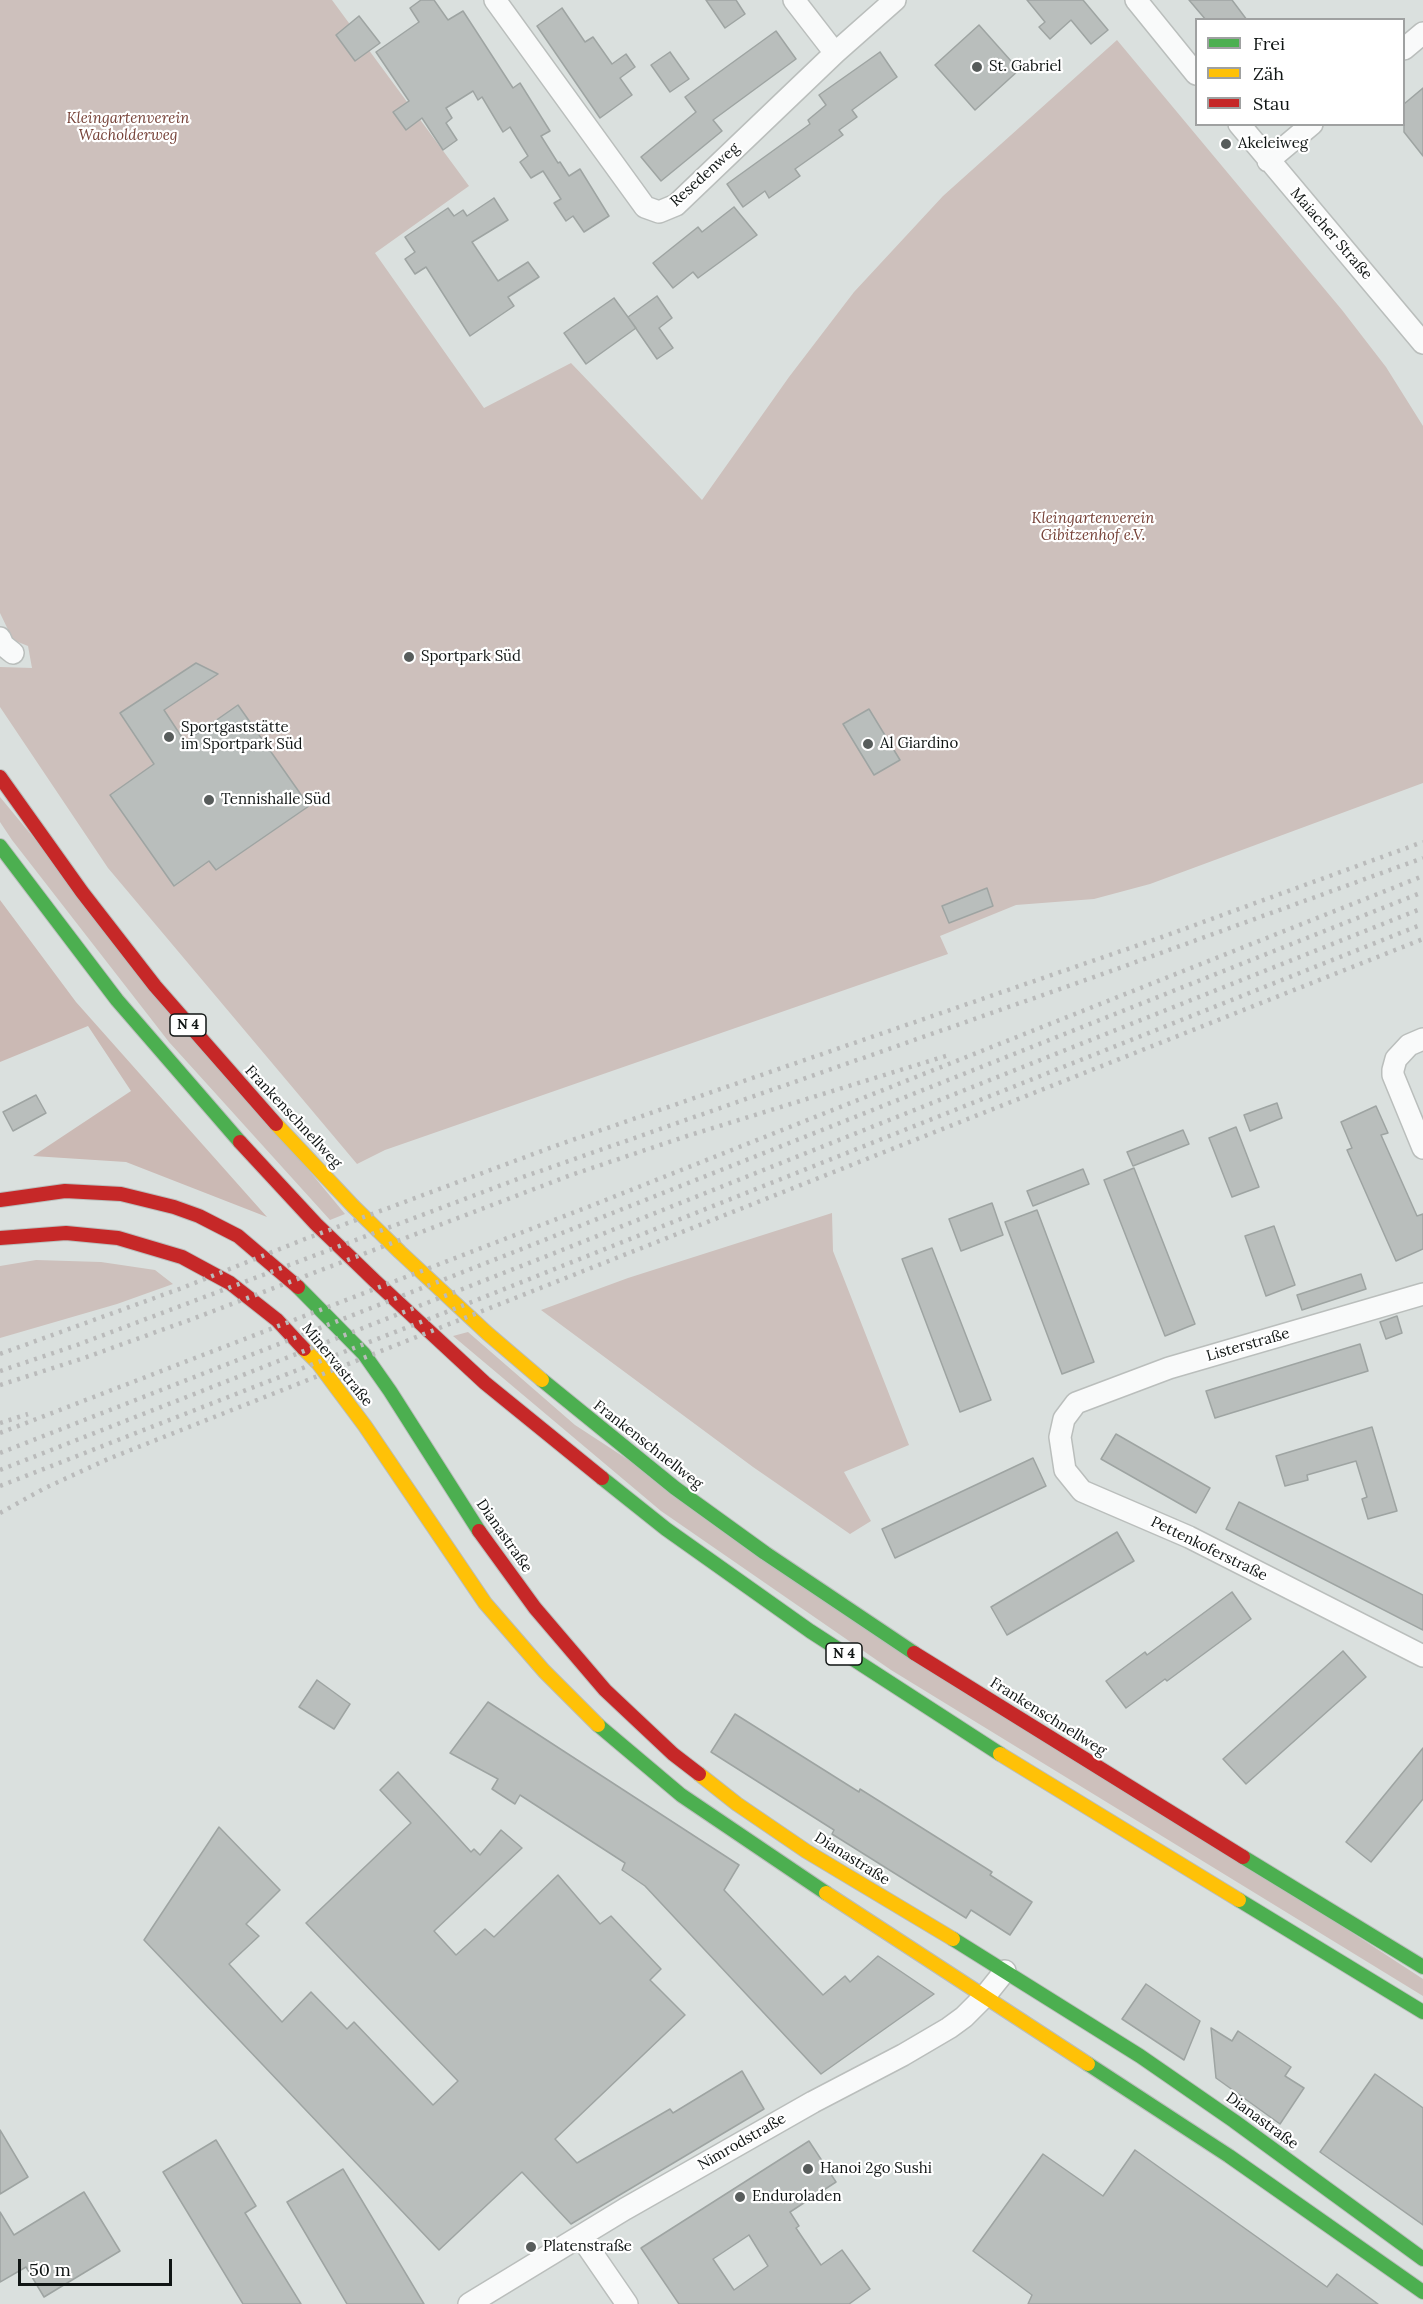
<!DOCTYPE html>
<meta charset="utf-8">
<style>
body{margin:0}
#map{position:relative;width:1423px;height:2304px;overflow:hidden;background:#dae0de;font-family:Lora,serif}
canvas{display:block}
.legend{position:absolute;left:1195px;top:18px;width:210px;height:108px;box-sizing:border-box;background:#fff;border:2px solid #9fa1a1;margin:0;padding:8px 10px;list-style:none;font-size:18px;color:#101514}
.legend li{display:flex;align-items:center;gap:12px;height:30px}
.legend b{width:30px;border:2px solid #9fa1a1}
.scale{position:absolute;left:18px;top:2259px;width:154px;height:27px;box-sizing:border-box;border:3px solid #101514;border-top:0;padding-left:8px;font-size:18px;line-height:21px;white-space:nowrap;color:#101514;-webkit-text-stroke:4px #fff;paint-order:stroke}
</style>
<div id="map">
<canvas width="1423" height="2304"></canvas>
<ul class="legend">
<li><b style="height:8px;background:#4caf50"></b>Frei</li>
<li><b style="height:8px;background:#ffc107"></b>Zäh</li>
<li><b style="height:8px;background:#c62828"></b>Stau</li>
</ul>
<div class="scale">50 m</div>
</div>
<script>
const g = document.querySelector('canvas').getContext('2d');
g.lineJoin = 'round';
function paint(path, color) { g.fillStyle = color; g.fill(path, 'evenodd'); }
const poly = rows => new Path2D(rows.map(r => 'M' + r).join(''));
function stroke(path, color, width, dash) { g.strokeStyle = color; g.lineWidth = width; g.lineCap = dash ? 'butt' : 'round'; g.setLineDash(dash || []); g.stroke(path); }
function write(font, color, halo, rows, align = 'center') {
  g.font = font + ' Lora,serif'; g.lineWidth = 4.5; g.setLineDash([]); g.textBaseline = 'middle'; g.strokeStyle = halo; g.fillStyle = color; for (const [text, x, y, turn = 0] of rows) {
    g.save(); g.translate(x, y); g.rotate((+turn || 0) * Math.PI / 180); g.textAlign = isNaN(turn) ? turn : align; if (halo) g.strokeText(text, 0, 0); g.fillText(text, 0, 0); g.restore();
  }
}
const green = poly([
 [0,0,332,0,469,186,375,253,484,408,571,363,702,500,789,377,854,292,943,196,1117,40,1342,310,1386,367,1423,426,1423,783,1150,884,1094,899,1016,905,940,936,948,954,385,1150,357,1164,108,868,0,707,0,667,32,668,28,646,13,640,0,613],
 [0,797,345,1214,330,1220,169,1042,12,840,0,822],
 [832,1213,833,1251,909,1445,844,1472,871,1521,850,1534,753,1467,541,1310,628,1278],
 [36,1260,101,1262,155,1270,173,1284,117,1304,0,1338,0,1266],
 [468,1332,575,1425,1423,1979,1423,1996,891,1670,661,1511,453,1336]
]);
const forest = poly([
 [0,900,76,1002,267,1217,126,1162,33,1156,131,1091,88,1026,0,1062]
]);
const building = poly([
 [421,0,434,0,448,20,463,11,513,88,520,83,550,131,541,136,558,163,560,162,569,176,580,169,609,216,584,232,573,216,566,221,554,203,561,199,543,171,531,178,520,162,528,156,510,127,503,132,482,97,478,100,473,91,446,108,452,118,446,123,457,140,443,150,422,118,406,130,393,112,409,101,376,52,419,22,410,8,421,0],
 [706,0,736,0,745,14,725,28,706,0],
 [1027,0,1083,0,1108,30,1091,44,1071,20,1050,39,1039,27,1045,22,1027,0],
 [1189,0,1232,0,1247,20,1206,20,1189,0],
 [562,8,585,42,593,37,612,64,626,54,635,67,620,78,632,95,600,118,537,26,562,8],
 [359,16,380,43,355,61,336,35,359,16],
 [979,25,1019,70,975,110,935,65,979,25],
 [776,31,796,59,713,120,722,131,661,181,641,157,696,112,685,97,776,31],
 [670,52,689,79,670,92,651,65,670,52],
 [880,52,897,77,852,110,857,117,839,130,843,135,795,169,800,176,769,198,765,191,743,207,727,184,810,124,808,120,826,105,819,95,880,52],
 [1423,88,1423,156,1404,132,1404,104,1423,88],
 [494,198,508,220,472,242,498,281,528,262,539,277,508,297,514,306,470,336,426,267,415,274,405,259,415,252,405,237,448,208,454,216,463,210,467,216,494,198],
 [734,207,757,235,698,278,693,272,673,288,653,263,698,227,702,232,734,207],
 [657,296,672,318,659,328,673,348,657,359,628,317,657,296],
 [614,298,636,328,586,364,564,333,614,298],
 [196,663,218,674,164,710,185,742,238,705,309,806,216,870,209,861,174,886,110,795,154,764,120,713,196,663],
 [869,709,900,760,874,775,843,724,869,709],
 [987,888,993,906,949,923,942,906,987,888],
 [36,1095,46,1113,13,1131,3,1112,36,1095],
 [1277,1103,1282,1118,1250,1131,1244,1115,1277,1103],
 [1376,1106,1388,1133,1381,1135,1417,1216,1423,1214,1423,1249,1396,1261,1347,1150,1352,1148,1341,1122,1376,1106],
 [1236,1127,1259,1187,1232,1197,1209,1138,1236,1127],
 [1183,1130,1189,1144,1133,1166,1127,1152,1183,1130],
 [1134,1168,1195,1324,1165,1336,1104,1180,1134,1168],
 [1083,1169,1089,1184,1033,1206,1027,1191,1083,1169],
 [992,1203,1003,1235,961,1251,949,1219,992,1203],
 [1037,1210,1094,1362,1062,1374,1005,1222,1037,1210],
 [1274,1226,1295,1285,1266,1296,1245,1236,1274,1226],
 [932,1248,991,1400,960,1412,902,1259,932,1248],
 [1361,1274,1366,1289,1302,1310,1297,1295,1361,1274],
 [1397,1316,1402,1333,1386,1339,1380,1322,1397,1316],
 [1360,1344,1368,1371,1215,1418,1206,1391,1360,1344],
 [1372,1427,1397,1511,1368,1519,1362,1499,1367,1497,1356,1461,1307,1475,1308,1480,1285,1486,1276,1456,1372,1427],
 [1116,1434,1210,1488,1196,1513,1101,1459,1116,1434],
 [1033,1458,1046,1486,895,1558,882,1529,1033,1458],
 [1239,1502,1423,1595,1423,1630,1226,1529,1239,1502],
 [1117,1532,1134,1561,1007,1635,991,1607,1117,1532],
 [1232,1592,1251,1619,1167,1681,1165,1679,1126,1708,1106,1681,1145,1652,1147,1655,1232,1592],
 [1343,1651,1366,1677,1246,1784,1223,1759,1343,1651],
 [317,1680,350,1704,334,1729,299,1707,317,1680],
 [488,1702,739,1865,724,1890,823,1995,845,1976,850,1982,878,1956,934,1994,821,2074,645,1886,622,1870,625,1863,520,1795,515,1804,492,1789,498,1779,450,1753,488,1702],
 [735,1714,859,1792,860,1789,992,1872,990,1875,1032,1902,1010,1935,971,1910,966,1918,832,1834,834,1830,711,1752,735,1714],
 [1423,1748,1423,1799,1371,1862,1346,1842,1423,1748],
 [398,1772,471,1852,474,1849,480,1855,501,1830,522,1848,434,1931,456,1955,485,1929,494,1937,558,1875,600,1924,611,1916,661,1969,650,1980,685,2015,555,2139,577,2163,670,2109,673,2113,742,2071,764,2109,571,2224,522,2172,439,2250,144,1940,219,1827,280,1890,246,1924,259,1936,229,1964,282,2022,311,1992,347,2029,354,2022,433,2105,458,2081,306,1923,411,1823,380,1790,398,1772],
 [1146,1984,1200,2021,1184,2060,1122,2019,1146,1984],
 [1211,2028,1232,2041,1238,2031,1291,2067,1285,2076,1304,2088,1280,2124,1216,2078,1211,2028],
 [1375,2074,1423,2108,1423,2225,1320,2152,1375,2074],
 [0,2130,28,2177,0,2194,0,2130],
 [216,2140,256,2206,245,2213,301,2304,243,2304,163,2172,216,2140],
 [809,2141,836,2182,790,2212,799,2226,796,2228,821,2265,842,2250,870,2289,849,2304,679,2304,641,2248,809,2141],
 [749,2235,768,2266,734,2290,713,2259,749,2235],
 [1135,2150,1327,2287,1337,2274,1378,2304,1028,2304,1032,2295,973,2251,1043,2154,1103,2196,1135,2150],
 [343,2169,424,2304,347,2304,287,2202,343,2169],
 [84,2192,120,2251,44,2297,26,2267,0,2282,0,2212,14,2235,84,2192]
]);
const street = poly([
 [495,0,645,207,659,212,676,205,835,53,895,0],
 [794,0,835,53],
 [1136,0,1196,74],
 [1404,49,1423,33],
 [1239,124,1423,343],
 [1268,161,1312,124],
 [0,638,3,645,13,653],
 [1423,1039,1409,1045,1396,1059,1393,1070,1393,1075,1423,1148],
 [1423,1294,1169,1368,1076,1403,1064,1419,1060,1437,1065,1470,1082,1491,1189,1537,1423,1656],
 [581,2237,627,2304],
 [469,2304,625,2209,813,2102,903,2055,949,2028,964,2017,985,1996,1005,1971]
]);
const fast = poly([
 [0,846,117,1000,240,1142],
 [298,1287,364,1354,390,1391,479,1531],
 [542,1380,675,1488,765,1553,914,1653],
 [602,1478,666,1529,810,1631,1000,1754],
 [598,1725,681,1795,826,1893],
 [1243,1857,1423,1967],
 [1239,1900,1423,2012],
 [953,1939,1140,2056,1234,2121,1423,2259],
 [1088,2064,1229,2156,1423,2292]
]);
const slow = poly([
 [276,1124,353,1206,400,1252,487,1333,542,1380],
 [304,1349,318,1363,365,1426,485,1603,544,1671,598,1725],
 [1000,1754,1239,1900],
 [699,1774,737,1804,806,1851,953,1939],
 [826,1893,1088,2064]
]);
const jam = poly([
 [0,777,82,892,155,986,276,1124],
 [240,1142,316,1224,375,1281,485,1383,602,1478],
 [0,1200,65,1191,121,1194,174,1207,199,1216,238,1236,298,1287],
 [0,1238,66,1233,118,1238,182,1257,230,1283,277,1320,304,1349],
 [479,1531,535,1608,605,1690,673,1754,699,1774],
 [914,1653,1243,1857]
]);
const rail = poly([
 [0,1354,182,1288,305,1239,555,1146,1162,937,1423,842],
 [0,1371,77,1345,523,1177,1100,975,1423,858],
 [0,1385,84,1358,195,1318,571,1175,687,1136,949,1055],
 [0,1423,28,1414],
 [0,1433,588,1207,1423,876],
 [0,1453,504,1256,1423,892],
 [0,1470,552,1254,1423,908],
 [0,1486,449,1311,1423,924],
 [0,1513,45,1488,108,1459,1423,939]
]);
const markers = [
 [977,67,6,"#575c5b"],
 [1226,144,6,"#575c5b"],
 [409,657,6,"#575c5b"],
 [169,737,6,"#575c5b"],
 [868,744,6,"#575c5b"],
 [209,800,6,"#575c5b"],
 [808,2169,6,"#575c5b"],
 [740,2197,6,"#575c5b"],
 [531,2247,6,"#575c5b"]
];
const shields = [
 [188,1025,36],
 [844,1654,36]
];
const shieldNames = [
 ["N 4",188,1025],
 ["N 4",844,1654]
];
const poiNames = [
 ["St. Gabriel",989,67],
 ["Akeleiweg",1238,144],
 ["Sportpark Süd",421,657],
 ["Sportgaststätte",181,728],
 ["im Sportpark Süd",181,745],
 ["Al Giardino",880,744],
 ["Tennishalle Süd",221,800],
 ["Hanoi 2go Sushi",820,2169],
 ["Enduroladen",752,2197],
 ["Platenstraße",543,2247]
];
const parkNames = [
 ["Kleingartenverein",128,119],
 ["Wacholderweg",128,136],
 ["Kleingartenverein",1093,519],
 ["Gibitzenhof e.V.",1093,536]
];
const streetNames = [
 ["Resedenweg",705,175,-42],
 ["Maiacher Straße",1331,234,49],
 ["Frankenschnellweg",293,1117,47],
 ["Listerstraße",1248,1345,-16],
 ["Minervastraße",337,1365,51],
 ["Frankenschnellweg",648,1445,38],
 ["Dianastraße",504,1536,55],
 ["Pettenkoferstraße",1209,1549,26],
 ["Frankenschnellweg",1048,1717,32],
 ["Dianastraße",852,1859,32],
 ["Dianastraße",1262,2121,36],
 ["Nimrodstraße",742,2142,-30]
];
paint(green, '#cdc0bc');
paint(forest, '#cbb9b4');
paint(building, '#b9bebc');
stroke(building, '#9ea4a2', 1.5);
stroke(street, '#babebc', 24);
stroke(fast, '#babebc', 16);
stroke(slow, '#babebc', 16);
stroke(jam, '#babebc', 16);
stroke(street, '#f9fafa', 21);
stroke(fast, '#4caf50', 14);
stroke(slow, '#ffc107', 14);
stroke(jam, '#c62828', 14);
stroke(rail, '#babbbb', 4.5, [3, 6]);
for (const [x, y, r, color] of markers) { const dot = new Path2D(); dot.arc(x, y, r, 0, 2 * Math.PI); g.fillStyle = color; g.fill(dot); stroke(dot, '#fff', 2); }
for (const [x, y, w] of shields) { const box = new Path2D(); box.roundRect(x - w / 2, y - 11, w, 22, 4.5); g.fillStyle = '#fff'; g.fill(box); stroke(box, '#101514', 1.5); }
write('bold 14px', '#101514', null, shieldNames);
write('15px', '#101514', '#fff', poiNames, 'left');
write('italic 15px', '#764137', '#fff', parkNames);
write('15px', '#101514', '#fff', streetNames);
</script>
